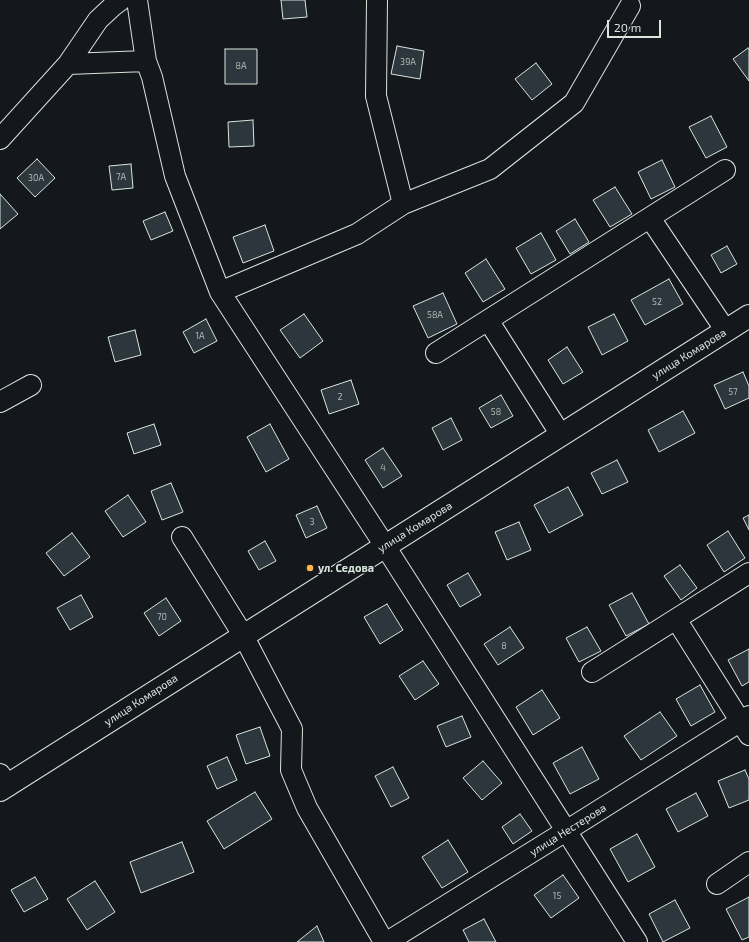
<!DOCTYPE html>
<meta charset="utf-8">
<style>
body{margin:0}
#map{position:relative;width:749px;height:942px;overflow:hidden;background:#14181c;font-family:"Exo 2",sans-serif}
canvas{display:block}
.scale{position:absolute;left:607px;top:20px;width:54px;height:18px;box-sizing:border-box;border:2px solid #d8e6dc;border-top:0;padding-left:5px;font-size:12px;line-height:14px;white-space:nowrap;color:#d8e6dc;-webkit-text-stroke:3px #14181c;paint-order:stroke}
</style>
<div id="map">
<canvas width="749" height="942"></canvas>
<div class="scale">20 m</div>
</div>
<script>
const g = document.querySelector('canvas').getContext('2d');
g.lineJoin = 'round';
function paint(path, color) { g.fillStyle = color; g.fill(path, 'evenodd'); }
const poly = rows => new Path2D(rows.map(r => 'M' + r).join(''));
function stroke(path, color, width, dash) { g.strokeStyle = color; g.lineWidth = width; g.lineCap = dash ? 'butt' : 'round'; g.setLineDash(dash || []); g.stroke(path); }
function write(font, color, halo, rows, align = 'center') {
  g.font = font + ' "Exo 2",sans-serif'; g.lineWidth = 3; g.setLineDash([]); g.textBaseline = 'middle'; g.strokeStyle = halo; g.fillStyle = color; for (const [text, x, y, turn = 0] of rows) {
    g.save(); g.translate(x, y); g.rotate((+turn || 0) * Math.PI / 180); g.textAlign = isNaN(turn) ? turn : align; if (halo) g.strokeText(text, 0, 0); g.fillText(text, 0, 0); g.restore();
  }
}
const building = poly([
 [281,0,305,0,307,17,283,19,281,0],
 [397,46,424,51,420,79,391,74,397,46],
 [748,48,749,50,749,81,733,59,748,48],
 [225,49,257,49,257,84,225,84,225,49],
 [536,63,552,84,532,100,515,79,536,63],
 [711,116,727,147,706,158,689,127,711,116],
 [253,120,254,146,229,147,228,122,253,120],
 [37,159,55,178,35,197,17,178,37,159],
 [662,160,675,187,651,199,638,172,662,160],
 [131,164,133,188,112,190,109,166,131,164],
 [615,187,632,214,610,227,593,200,615,187],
 [0,194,18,214,0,229,0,194],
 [165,212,173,231,151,240,143,221,165,212],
 [575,219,589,242,570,254,556,231,575,219],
 [265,225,274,251,243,263,233,237,265,225],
 [541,233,556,260,531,274,516,248,541,233],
 [727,246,737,264,721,273,711,255,727,246],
 [486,259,505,289,483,302,465,273,486,259],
 [669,279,683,304,645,325,631,300,669,279],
 [443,293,457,324,428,338,413,306,443,293],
 [304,314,323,341,300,358,280,330,304,314],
 [614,314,628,341,602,355,588,327,614,314],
 [206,319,217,341,194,353,183,332,206,319],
 [135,330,141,355,115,362,108,337,135,330],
 [567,347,583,372,563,384,548,360,567,347],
 [743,372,749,386,749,398,725,409,714,385,743,372],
 [351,380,359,404,329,414,321,390,351,380],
 [501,395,513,416,491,428,479,408,501,395],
 [683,411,695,433,659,452,648,430,683,411],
 [451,418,462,440,443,450,432,428,451,418],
 [154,424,161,445,134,454,127,433,154,424],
 [270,424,289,459,266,472,247,437,270,424],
 [383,448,402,476,383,488,365,460,383,448],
 [617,460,628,482,602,494,591,473,617,460],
 [171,483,183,512,162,520,151,491,171,483],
 [568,487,583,515,549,533,534,505,568,487],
 [128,495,146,522,123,537,105,511,128,495],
 [317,506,327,528,306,538,296,515,317,506],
 [749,515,749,530,743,518,749,515],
 [519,522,531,550,507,560,495,532,519,522],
 [728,531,745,558,724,572,707,545,728,531],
 [72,533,90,557,64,576,46,553,72,533],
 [265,541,276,561,259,570,248,551,265,541],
 [680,565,697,588,681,600,664,576,680,565],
 [468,573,481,595,460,607,447,585,468,573],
 [632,593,649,624,626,636,609,605,632,593],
 [81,595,93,617,70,630,57,608,81,595],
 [166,598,181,621,159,636,144,613,166,598],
 [387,604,403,630,380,644,364,617,387,604],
 [510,627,524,648,498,665,484,644,510,627],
 [587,627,601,651,579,662,566,638,587,627],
 [749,649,749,682,742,686,728,660,749,649],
 [423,661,439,684,415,700,399,676,423,661],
 [700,685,715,712,691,726,676,699,700,685],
 [542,690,560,718,533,735,516,707,542,690],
 [660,712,677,736,641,760,624,736,660,712],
 [462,716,471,737,446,747,437,726,462,716],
 [260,727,270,756,246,764,236,735,260,727],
 [582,747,599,779,570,794,553,763,582,747],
 [227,757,237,780,217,789,207,766,227,757],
 [483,761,502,783,482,800,463,778,483,761],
 [393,767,409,798,391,807,375,776,393,767],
 [745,770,749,779,749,800,729,808,718,781,745,770],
 [255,792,272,819,224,849,207,821,255,792],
 [696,793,708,816,678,832,666,809,696,793],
 [520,814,532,831,513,844,502,827,520,814],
 [637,834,655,867,628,882,610,849,637,834],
 [448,840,468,872,442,888,422,857,448,840],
 [182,842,194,872,141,893,130,862,182,842],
 [563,875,579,898,551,918,534,895,563,875],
 [35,877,48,899,24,912,11,890,35,877],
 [95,881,115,912,87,930,67,899,95,881],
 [749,897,749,937,742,940,726,909,749,897],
 [675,900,690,928,663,942,649,914,675,900],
 [484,919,496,942,469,942,463,930,484,919],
 [317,926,324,942,297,942,317,926]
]);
const minor = poly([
 [137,0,146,61,152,77,175,176,220,292,385,546,637,942],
 [377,0,376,96,403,204],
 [68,64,98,20,113,6,121,0],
 [0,139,68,64,146,61],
 [650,218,726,331],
 [220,292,357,234,403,204,490,169,574,103,630,6],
 [488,320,561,435],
 [436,353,725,170],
 [0,402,31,385],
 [182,537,243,635,292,729,291,770,307,808,384,942],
 [676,619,749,735],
 [592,672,749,573],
 [0,774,8,786],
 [717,884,749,862],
 [387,942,566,831,749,716]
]);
const major = poly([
 [0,790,749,316]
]);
const markers = [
 [310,568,4,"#ffb74d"]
];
const numberNames = [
 ["39А",408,62],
 ["8А",241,66],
 ["7А",121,177],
 ["30А",36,178],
 ["52",657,302],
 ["58А",435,315],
 ["1А",200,336],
 ["57",733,392],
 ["2",340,397],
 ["58",496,412],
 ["4",383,468],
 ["3",312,522],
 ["70",162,617],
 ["8",504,646],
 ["15",557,896]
];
const streetNames = [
 ["улица Комарова",689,354,-32],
 ["улица Комарова",415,527,-32],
 ["улица Комарова",141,700,-33],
 ["улица Нестерова",568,830,-32]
];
const poiNames = [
 ["ул. Седова",318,568]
];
paint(building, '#2c363c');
stroke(building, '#d8e6dc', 1);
stroke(minor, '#d8e6dc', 22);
stroke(major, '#d8e6dc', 24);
stroke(minor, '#14181c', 20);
stroke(major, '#14181c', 22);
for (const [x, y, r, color] of markers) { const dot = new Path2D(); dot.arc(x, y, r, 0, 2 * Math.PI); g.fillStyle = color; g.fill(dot); stroke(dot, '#14181c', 1.5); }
write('9px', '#adbab4', null, numberNames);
write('11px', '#d8e6dc', '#14181c', streetNames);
write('bold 11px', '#d8e6dc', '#14181c', poiNames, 'left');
</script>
